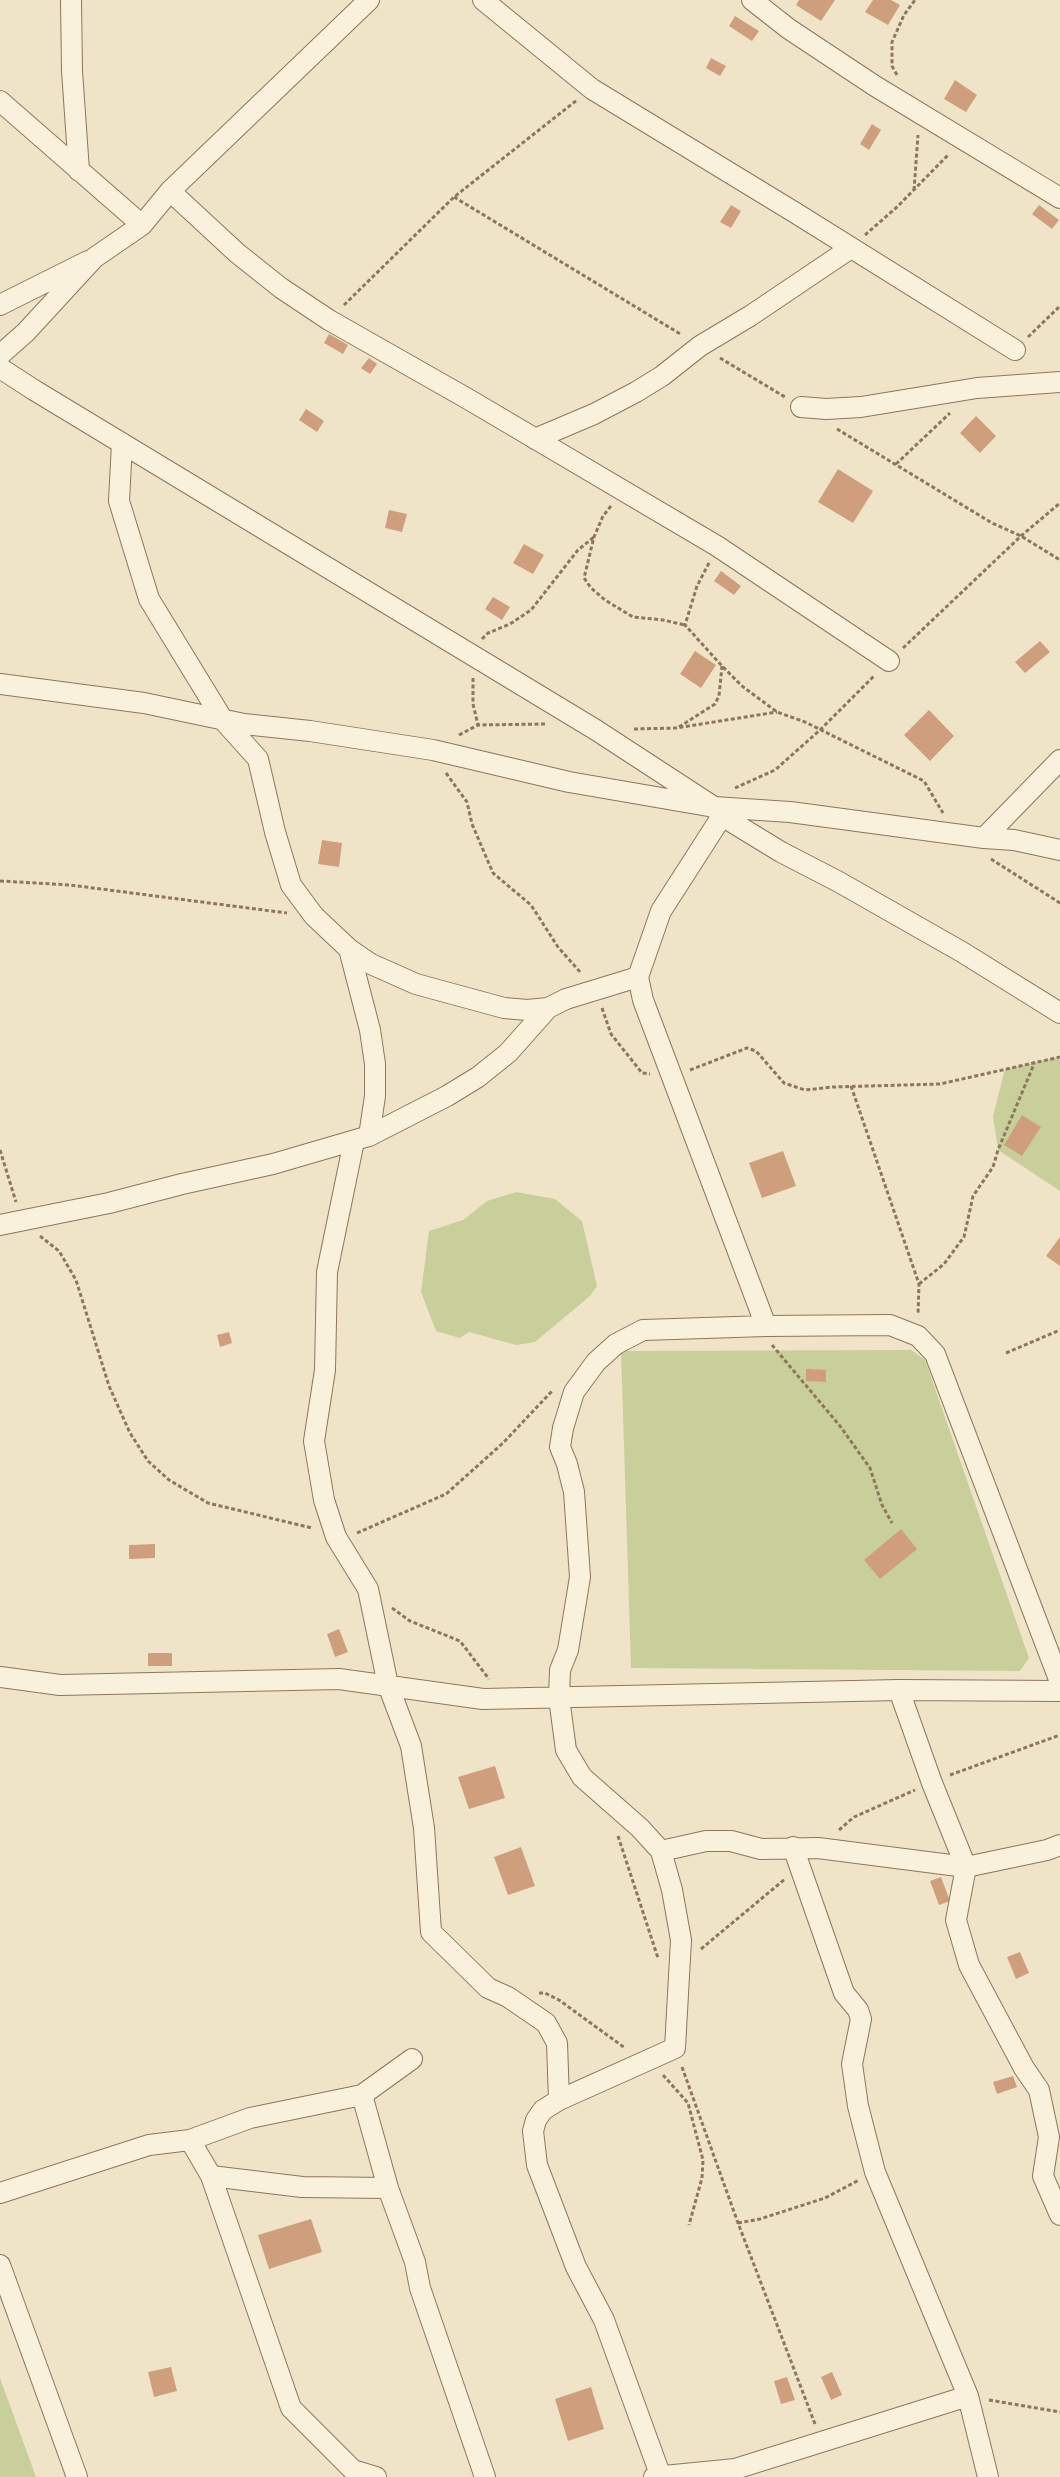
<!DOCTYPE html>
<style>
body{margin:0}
canvas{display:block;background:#f0e4c8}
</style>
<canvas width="1060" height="2477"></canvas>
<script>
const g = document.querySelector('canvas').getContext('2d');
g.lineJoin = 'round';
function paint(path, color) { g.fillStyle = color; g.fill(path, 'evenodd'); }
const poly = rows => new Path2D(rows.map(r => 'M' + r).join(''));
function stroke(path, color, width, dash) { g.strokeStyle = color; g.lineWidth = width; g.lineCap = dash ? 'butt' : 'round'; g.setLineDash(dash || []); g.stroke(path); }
const green = poly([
 [1056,1058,1060,1060,1060,1191,998,1150,993,1116,1005,1069],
 [516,1192,555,1199,582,1221,597,1286,590,1296,535,1342,516,1345,469,1332,460,1338,436,1331,421,1292,429,1231,463,1220,487,1201],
 [911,1350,925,1360,1029,1658,1020,1671,631,1668,621,1351],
 [0,2378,36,2477,0,2477]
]);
const building = poly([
 [799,0,835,0,821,21,796,5],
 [873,0,891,0,900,5,888,25,865,12],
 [735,16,759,31,752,41,729,26],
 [711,58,726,66,720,76,706,68],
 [955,80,977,95,966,112,944,99],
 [872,124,881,130,869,150,860,144],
 [731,205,741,211,731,228,720,222],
 [1039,205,1059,220,1052,229,1032,214],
 [329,334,348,345,343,354,324,343],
 [369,358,377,364,370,374,361,368],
 [306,409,324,421,317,432,299,420],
 [976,416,996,436,980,453,960,433],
 [838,469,873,491,853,523,818,502],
 [389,510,407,514,402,532,385,528],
 [524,544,544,555,533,574,513,563],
 [721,571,741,586,734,595,714,581],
 [493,597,510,607,502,620,485,609],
 [1040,641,1050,652,1025,673,1015,662],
 [695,651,716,665,701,688,680,674],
 [929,710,954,736,930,761,904,735],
 [322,840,342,843,339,867,318,864],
 [1022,1115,1041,1127,1022,1156,1004,1145],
 [783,1151,796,1186,762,1198,749,1163],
 [1060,1237,1060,1266,1046,1256],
 [229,1332,232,1343,220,1347,217,1335],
 [806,1369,826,1370,826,1382,806,1381],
 [901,1529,917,1549,880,1579,864,1560],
 [155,1544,155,1558,129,1559,129,1545],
 [339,1629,348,1652,335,1657,327,1634],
 [148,1653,172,1653,172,1666,148,1666],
 [495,1766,505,1798,469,1809,458,1777],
 [521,1847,535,1886,508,1895,494,1857],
 [941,1877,950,1901,939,1905,930,1881],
 [1020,1952,1029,1973,1016,1979,1007,1957],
 [1013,2076,1017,2087,997,2094,993,2082],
 [311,2219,322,2252,269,2269,258,2235],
 [171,2367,177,2391,154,2397,148,2372],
 [832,2372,842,2395,831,2400,821,2377],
 [787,2377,795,2400,781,2404,774,2381],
 [591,2387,604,2429,568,2441,555,2399]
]);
const path = poly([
 [897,75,892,66,892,42,904,15,915,0],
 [914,190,918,135],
 [454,197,682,335],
 [865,235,897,207,949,154],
 [344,305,454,197,577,100],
 [1028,337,1060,306],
 [720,358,785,397],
 [837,429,992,523,1021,536,1060,560],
 [896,464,950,413],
 [611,506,603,516,594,537,584,578,591,588,605,600,633,617,663,620,685,625],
 [709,563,697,586,685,625,722,666,742,686,777,712,805,722,924,781,943,813],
 [482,639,488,633,510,624,531,610,578,550,594,537],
 [903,648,1021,536,1060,503],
 [473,678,473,704,478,725],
 [679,727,715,704,719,696,722,666],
 [634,729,676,728,777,712],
 [459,735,478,725,545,724],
 [446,773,467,802,472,824,493,873,531,905,558,947,581,973],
 [735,788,775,770,820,730,875,675],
 [991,859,1060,903],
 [0,881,70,885,287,913],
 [602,1008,611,1034,642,1073,650,1074],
 [690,1070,747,1048,756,1051,784,1083,805,1090,833,1087,940,1084,1060,1057],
 [851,1086,919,1284,918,1315],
 [0,1150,16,1202],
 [40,1236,59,1251,76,1280,109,1386,130,1433,148,1461,169,1480,208,1503,312,1528],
 [919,1284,944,1264,964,1237,973,1196,993,1167,998,1150,1034,1064],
 [772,1345,840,1426,870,1468,882,1505,892,1523],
 [1006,1353,1060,1330],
 [357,1533,446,1494,503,1443,553,1390],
 [392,1608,410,1621,460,1641,489,1679],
 [950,1775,1060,1735],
 [839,1830,854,1817,915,1790],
 [618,1836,658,1958],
 [701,1949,785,1879],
 [539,1993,545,1993,559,2000,625,2048],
 [682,2067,738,2223,815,2424],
 [663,2075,688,2103,703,2160,702,2178,689,2225],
 [738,2223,760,2219,825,2198,859,2180],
 [989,2400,1060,2412]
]);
const street = poly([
 [71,0,72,71,79,171],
 [483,0,592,89,794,212,1015,350],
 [752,0,789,29,875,86,1060,198],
 [0,101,142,225],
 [170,191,237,253,281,288,329,320,468,399,717,546,889,661],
 [0,305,88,261],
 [0,355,26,332,94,258,142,225,170,191,369,0],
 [0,368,34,390,596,730,714,807,722,816,661,911,638,977,643,1000,766,1326],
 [801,407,826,409,861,407,977,388,1060,382],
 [535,439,594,414,636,392,662,376,700,346,750,316,851,248],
 [122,443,119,501,149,599,223,720,258,759,275,832,291,885,314,916,349,949,371,964,416,984,504,1008,527,1010,548,1008],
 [0,684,144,703,244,724,310,731,433,750,569,782,714,807,790,812,984,838,1014,840,1060,850],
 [722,816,781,852,839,882,962,952,1060,1013],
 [984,838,1060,760],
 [349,949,370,1030,375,1064,375,1096,369,1136],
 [354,1141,327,1272,325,1370,314,1441,324,1500,336,1537,368,1589,388,1685,411,1746,424,1828,431,1932,488,1988,508,1997,546,2023,557,2043,559,2100,543,2110,536,2120,533,2131,537,2165,576,2267,604,2320,661,2477],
 [0,1225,109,1203,182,1184,273,1164,369,1136,447,1096,478,1077,508,1053,548,1008,566,999,638,977],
 [0,1677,60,1685,339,1679,483,1699,899,1690,1060,1691],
 [899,1690,932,1783,966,1867,956,1920,969,1965,1024,2068,1039,2090,1049,2137,1043,2176,1060,2215],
 [793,1847,844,1993,858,2010,861,2019,852,2064,858,2106,875,2172,968,2396,988,2477],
 [661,1851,706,1841,731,1841,761,1849,818,1848,966,1867,1047,1850,1060,1845],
 [362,2095,388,2188,415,2262,420,2288,485,2477],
 [559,2100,675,2048,681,1940,672,1890,661,1851,640,1828,582,1777,566,1750,559,1698,560,1670,568,1650,580,1577,574,1492,567,1464,560,1447,563,1428,574,1392,596,1362,616,1344,643,1330,766,1326,890,1325,918,1336,935,1354,1060,1682],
 [190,2140,250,2118,362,2095,412,2059],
 [211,2176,302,2187,388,2188],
 [0,2193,149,2145,190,2140,211,2176,291,2408,353,2470,376,2477],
 [0,2265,77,2477],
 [654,2477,735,2469,968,2396]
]);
paint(green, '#c9cf9b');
paint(building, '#cf9f7d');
stroke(street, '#8d765c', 22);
stroke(path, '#8d765c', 3, [4, 2.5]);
stroke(street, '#faf1dc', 20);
</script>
